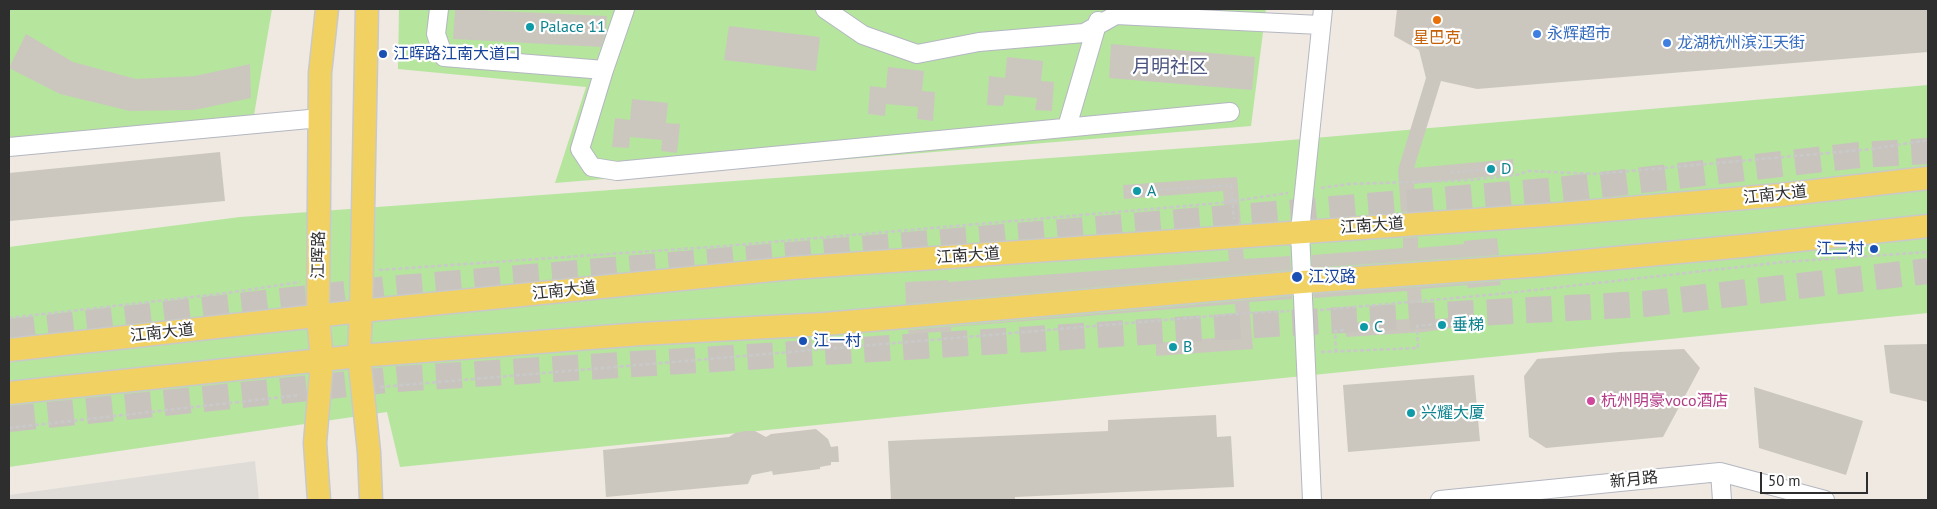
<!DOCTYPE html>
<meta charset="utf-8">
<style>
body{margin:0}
#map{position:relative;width:1937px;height:509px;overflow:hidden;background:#efe9e1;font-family:"PT Sans",sans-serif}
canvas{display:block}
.frame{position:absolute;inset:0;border:10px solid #2e2e2e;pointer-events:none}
.scale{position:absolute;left:1760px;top:472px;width:108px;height:22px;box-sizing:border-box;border:2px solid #2e2e2e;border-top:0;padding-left:6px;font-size:15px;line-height:18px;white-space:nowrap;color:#2e2e2e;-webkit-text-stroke:4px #fff;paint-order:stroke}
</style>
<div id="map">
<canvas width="1937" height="509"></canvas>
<div class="frame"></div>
<div class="scale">50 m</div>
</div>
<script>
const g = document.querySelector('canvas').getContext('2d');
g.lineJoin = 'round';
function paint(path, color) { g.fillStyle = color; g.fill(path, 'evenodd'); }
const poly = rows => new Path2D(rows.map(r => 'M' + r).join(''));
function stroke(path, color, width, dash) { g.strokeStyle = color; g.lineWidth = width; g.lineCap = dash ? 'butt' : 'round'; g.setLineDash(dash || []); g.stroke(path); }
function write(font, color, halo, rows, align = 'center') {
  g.font = font + ' "PT Sans","Noto Sans SC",sans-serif'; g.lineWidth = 4.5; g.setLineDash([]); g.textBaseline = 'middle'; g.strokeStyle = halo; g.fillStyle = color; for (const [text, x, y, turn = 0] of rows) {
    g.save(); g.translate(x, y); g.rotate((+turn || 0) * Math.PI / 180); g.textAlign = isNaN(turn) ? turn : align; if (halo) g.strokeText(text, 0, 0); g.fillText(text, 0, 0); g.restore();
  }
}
const green = poly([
 [9,9,272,9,253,121,9,142],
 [399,9,1266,9,1251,126,555,183,586,87,398,69],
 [1928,85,1928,313,400,467,387,412,9,467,9,247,240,217,1256,143]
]);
const plaza = poly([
 [255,461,259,500,9,500,9,495]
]);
const building = poly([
 [455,9,607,16,606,32,601,47,453,39],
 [1397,9,1928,9,1928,52,1477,89,1441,81,1414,168,1513,159,1514,174,1414,184,1416,211,1401,212,1398,170,1426,78,1419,50,1394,36],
 [729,26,820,37,816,71,724,60],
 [26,34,73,62,136,79,195,76,250,64,251,98,194,110,130,111,60,94,9,68],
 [1111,44,1255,57,1252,90,1109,78],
 [1007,57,1043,61,1041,81,1054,82,1052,111,1035,110,1037,98,1005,95,1003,106,987,105,989,76,1005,78],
 [888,67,924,71,922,91,935,92,933,121,917,119,918,107,886,104,885,116,868,114,870,86,886,88],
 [632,99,668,103,666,123,680,124,677,153,661,151,662,140,630,137,629,148,612,147,615,118,630,120],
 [220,152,225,201,9,221,9,173],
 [1237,177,1241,223,1226,224,1223,191,1124,199,1123,185],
 [1418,237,1418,248,1464,244,1464,241,1497,238,1499,255,1312,268,1312,255,1403,248,1403,238],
 [1243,249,1244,259,1290,256,1291,270,906,304,905,282,948,280,948,282,1229,261,1228,250],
 [1500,281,1501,285,1468,288,1467,285,1421,289,1423,320,1464,317,1465,326,1424,332,1346,337,1345,323,1409,319,1407,291,1314,298,1313,294],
 [1292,296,1292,299,1249,302,1253,349,1156,356,1156,343,1237,336,1235,304,951,327,951,331,909,334,908,330],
 [1928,344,1928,402,1890,393,1884,345],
 [1684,349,1700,368,1663,437,1546,448,1529,437,1524,376,1537,359,1619,352],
 [1474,375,1480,441,1348,452,1343,385],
 [1754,387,1863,421,1846,475,1759,448],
 [1216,415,1217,437,1231,436,1234,487,1015,497,1015,500,891,500,888,441,1108,431,1108,420],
 [816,429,828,439,831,447,838,446,839,462,831,462,831,465,820,467,820,469,773,475,772,471,752,475,748,484,606,497,603,450,729,437,735,433,745,431,755,431,766,437,771,434]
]);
const highwayTunnel = poly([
 [9,332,388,289,1557,190,1859,155,1928,151],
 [9,419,397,379,1288,323,1645,304,1928,271]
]);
const path = poly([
 [1450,173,1508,167],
 [1321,188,1349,184,1471,180,1516,175,1529,171,1597,174,1872,149,1928,140],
 [1127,192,1231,185,1234,219],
 [379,270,725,246,1220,203,1288,193],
 [1320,310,1499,294,1784,262,1928,252],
 [9,318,227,293,300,282],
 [1321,352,1418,348,1417,326,1437,324],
 [1336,352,1335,331,1345,330],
 [380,387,1247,313,1289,311],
 [9,428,300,395]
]);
const minor = poly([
 [439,9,436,34,444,57,604,70,580,149,592,167,617,171,1230,112],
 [825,9,863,35,917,54,979,42,1084,33,1116,15,1320,25],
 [604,70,625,9],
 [1067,127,1098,21],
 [9,147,320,118],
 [1720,472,1722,500],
 [1312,500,1300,231,1323,9],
 [1440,500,1720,472,1825,500]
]);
const major = poly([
 [367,9,361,311,359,356,369,452,371,500],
 [9,350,361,311,792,268,1560,214,1780,195,1928,178],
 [9,393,359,356,641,334,824,324,1302,282,1542,265,1743,246,1928,226],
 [319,500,315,443,322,361,318,316,320,73,327,9]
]);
const markers = [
 [1437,20,5,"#e8710a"],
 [530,27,5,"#0f9aa8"],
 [1537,34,5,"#3f7fe0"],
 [1667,43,5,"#3f7fe0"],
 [383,54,5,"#1a4fb4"],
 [1491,169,5,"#0f9aa8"],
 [1137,191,5,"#0f9aa8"],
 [1874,249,5,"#1a4fb4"],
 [1297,277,6,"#1a4fb4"],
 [1442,325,5,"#0f9aa8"],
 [1364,327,5,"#0f9aa8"],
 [803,341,5,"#1a4fb4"],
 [1173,347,5,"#0f9aa8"],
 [1591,401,5,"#d1479c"],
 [1411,413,5,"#0f9aa8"]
];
const cultureNames = [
 ["Palace 11",540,27],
 ["D",1501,169],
 ["A",1147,191],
 ["垂梯",1452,325],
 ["C",1374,327],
 ["B",1183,347],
 ["兴耀大厦",1421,413]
];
const shopNames = [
 ["永辉超市",1547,34],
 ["龙湖杭州滨江天街",1677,43]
];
const foodNames = [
 ["星巴克",1437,38]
];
const transitNames = [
 ["江晖路江南大道口",393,54],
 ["江二村",1864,249,"right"],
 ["江汉路",1308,277],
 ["江一村",813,341]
];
const streetNames = [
 ["江南大道",1775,195,-6],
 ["江南大道",1372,226,-4],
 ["江晖路",319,255,-89],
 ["江南大道",968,256,-4],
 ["江南大道",564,291,-6],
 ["江南大道",162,333,-6],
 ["新月路",1634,480,-6]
];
const hotelNames = [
 ["杭州明豪voco酒店",1601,401]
];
const quarterNames = [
 ["月明社区",1170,68]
];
paint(green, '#b6e59e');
paint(plaza, '#dfdcd8');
paint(building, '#cbc7bf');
stroke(highwayTunnel, '#c8c4bd', 26, [26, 13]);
stroke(minor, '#b4b7c1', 20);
stroke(major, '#c9c9c9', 25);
stroke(path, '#c9c9c9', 2.5, [4, 2.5]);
stroke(minor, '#fff', 18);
stroke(major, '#f2d163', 22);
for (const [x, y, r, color] of markers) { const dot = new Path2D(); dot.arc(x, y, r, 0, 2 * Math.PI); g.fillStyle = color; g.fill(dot); stroke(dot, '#fff', 2); }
write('16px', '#0d838f', '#fff', cultureNames, 'left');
write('16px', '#366cbe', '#fff', shopNames, 'left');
write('16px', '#c56008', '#fff', foodNames);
write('16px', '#164399', '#fff', transitNames, 'left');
write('16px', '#2e2e2e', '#fff', streetNames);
write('16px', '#b23c85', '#fff', hotelNames, 'left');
write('19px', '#4d5680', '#fff', quarterNames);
</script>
